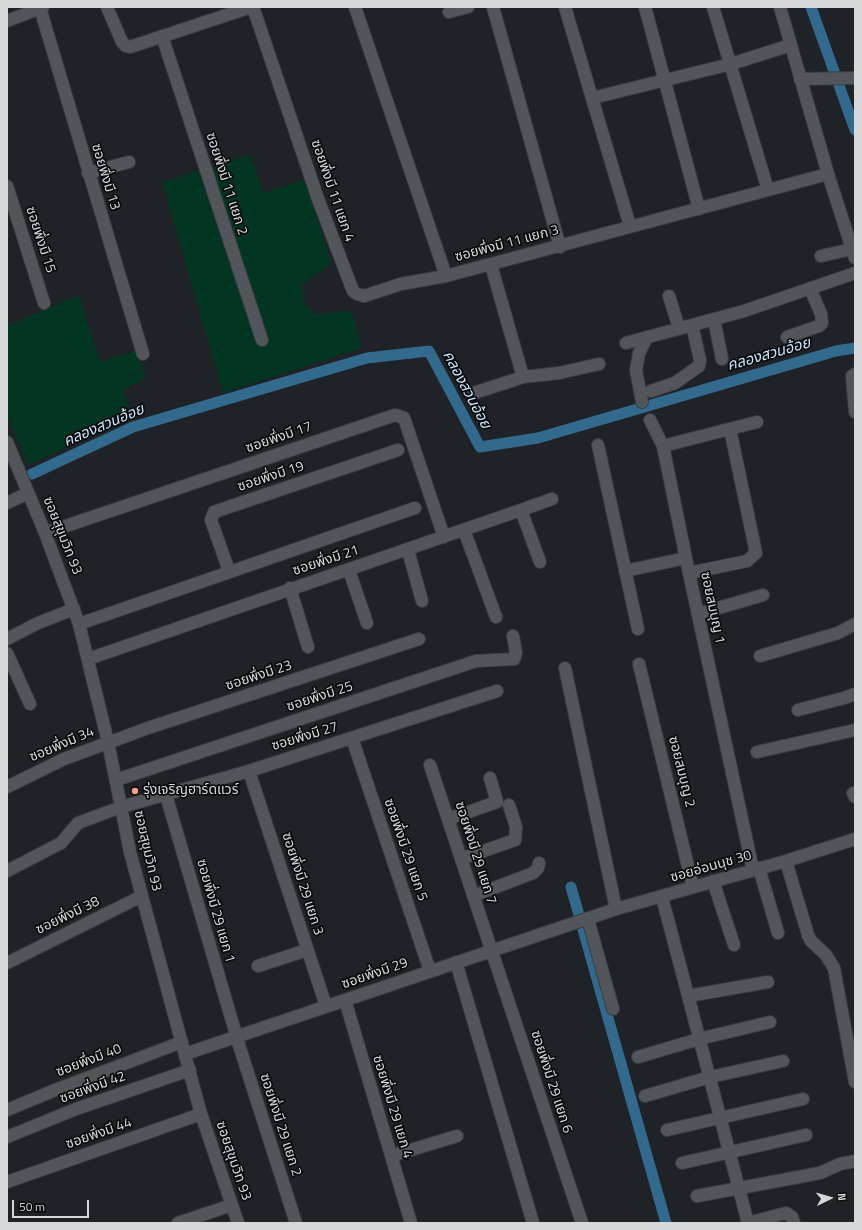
<!DOCTYPE html>
<meta charset="utf-8">
<style>
body{margin:0}
#map{position:relative;width:862px;height:1230px;overflow:hidden;background:#1f2226;font-family:"Titillium Web",sans-serif}
canvas{display:block}
.frame{position:absolute;inset:0;border:8px solid #d6d8db;pointer-events:none}
.north{position:absolute;left:810px;top:1178px;width:40px;height:40px;-webkit-text-stroke:3px #0a0b0d;paint-order:stroke;rotate:85deg;font-size:11px;font-weight:700;line-height:16px;text-align:center;color:#d6d8db}
.north::after{content:'';display:block;margin:auto;width:14px;height:18px;background:#d6d8db;clip-path:polygon(50% 0,100% 100%,50% 72%,0 100%)}
.scale{position:absolute;left:12px;top:1200px;width:77px;height:18px;box-sizing:border-box;border:2px solid #d6d8db;border-top:0;padding-left:5px;font-size:12px;line-height:14px;white-space:nowrap;color:#d6d8db;-webkit-text-stroke:3px #0a0b0d;paint-order:stroke}
</style>
<div id="map">
<canvas width="862" height="1230"></canvas>
<div class="frame"></div>
<div class="north">N</div>
<div class="scale">50 m</div>
</div>
<script>
const g = document.querySelector('canvas').getContext('2d');
g.lineJoin = 'round';
function paint(path, color) { g.fillStyle = color; g.fill(path, 'evenodd'); }
const poly = rows => new Path2D(rows.map(r => 'M' + r).join(''));
function stroke(path, color, width, dash) { g.strokeStyle = color; g.lineWidth = width; g.lineCap = dash ? 'butt' : 'round'; g.setLineDash(dash || []); g.stroke(path); }
function write(font, color, halo, rows, align = 'center') {
  g.font = font + ' "Titillium Web","Noto Sans Thai",sans-serif'; g.lineWidth = 3.5; g.setLineDash([]); g.textBaseline = 'middle'; g.strokeStyle = halo; g.fillStyle = color; for (const [text, x, y, turn = 0] of rows) {
    g.save(); g.translate(x, y); g.rotate((+turn || 0) * Math.PI / 180); g.textAlign = isNaN(turn) ? turn : align; if (halo) g.strokeText(text, 0, 0); g.fillText(text, 0, 0); g.restore();
  }
}
const green = poly([
 [250,155,264,193,305,179,331,264,302,284,304,305,316,314,351,311,362,348,223,393,162,182],
 [79,295,100,362,135,351,146,378,122,391,133,418,28,465,7,414,7,326]
]);
const canal = poly([
 [811,7,855,130],
 [32,474,133,427,367,358,429,351,480,447,538,438,836,351,855,348],
 [571,887,666,1223]
]);
const minor = poly([
 [107,7,122,42,126,46,130,47,251,7],
 [253,7,318,199,353,291,357,294,364,296,401,284,446,276],
 [355,7,446,276,828,174],
 [493,7,560,247],
 [565,7,630,226],
 [645,7,699,209],
 [713,7,768,190],
 [780,7,828,174,855,258],
 [40,8,143,354],
 [449,12,468,7],
 [7,21,43,7],
 [162,36,262,340],
 [800,79,855,78],
 [592,98,731,64,791,45],
 [88,173,129,162],
 [7,186,44,303],
 [821,256,852,249],
 [669,296,679,328],
 [714,319,722,359],
 [787,337,819,326,822,323,821,314,810,288],
 [626,343,744,311,855,273],
 [855,374,852,376,855,412],
 [523,377,559,373,599,364],
 [651,391,675,383,699,366,700,360,692,325],
 [474,393,523,377,491,265],
 [642,402,636,370,639,353,647,337],
 [650,420,663,446],
 [7,442,45,533,79,624,108,742,130,852,142,896,201,1114,238,1223],
 [598,445,638,629],
 [7,503,28,493],
 [521,510,552,499],
 [464,530,496,617],
 [45,533,395,415,404,418,444,537],
 [408,550,422,601],
 [349,570,367,623],
 [229,571,211,520,214,512,398,450],
 [625,571,686,558],
 [689,573,747,561,756,553,730,429],
 [290,588,308,647],
 [698,614,763,595],
 [79,624,415,508],
 [7,639,38,623,74,609],
 [7,653,30,704],
 [760,656,838,633,855,624],
 [88,659,521,510,540,562],
 [639,664,693,887],
 [565,668,616,909],
 [798,710,844,698,855,694],
 [352,738,430,971],
 [757,752,855,730],
 [430,765,582,1223],
 [249,771,326,1006],
 [116,780,476,661,514,659,516,653,513,636],
 [7,787,64,759,148,728,419,639],
 [853,793,855,797],
 [166,795,239,1045,296,1223],
 [448,819,497,802,490,778],
 [461,859,515,840,516,827,509,805],
 [786,861,808,935,811,941,826,955,834,968,855,1082],
 [759,868,778,933],
 [753,870,689,573,663,446,757,422],
 [7,871,61,843,78,823,121,807,249,771,497,691],
 [713,881,734,945],
 [473,896,533,873,538,868,539,863],
 [662,897,748,1223],
 [588,919,613,1009],
 [456,962,533,1223],
 [7,963,142,896],
 [258,966,307,950],
 [688,996,768,982],
 [345,1000,411,1223],
 [185,1054,616,909,786,861,855,839],
 [638,1057,699,1039,770,1022],
 [645,1096,710,1077,783,1061],
 [7,1110,60,1088,182,1042],
 [667,1130,803,1099],
 [7,1137,76,1109,190,1070],
 [391,1156,457,1136],
 [682,1163,806,1135],
 [7,1182,201,1114],
 [697,1196,820,1173,840,1164,855,1161],
 [178,1223,232,1205],
 [748,1223,786,1213,792,1217,794,1223]
]);
const markers = [
 [135,791,4,"#f49d8c"]
];
const streetNames = [
 ["ซอยพึ่งมี 13",105,177,73],
 ["ซอยพึ่งมี 11 แยก 2",226,184,72],
 ["ซอยพึ่งมี 11 แยก 4",332,191,71],
 ["ซอยพึ่งมี 15",40,240,72],
 ["ซอยพึ่งมี 11 แยก 3",507,244,-15],
 ["ซอยพึ่งมี 17",279,438,-19],
 ["ซอยพึ่งมี 19",271,477,-18],
 ["ซอยสุขุมวิท 93",62,536,68],
 ["ซอยพึ่งมี 21",326,561,-18],
 ["ซอยสมบุญ 1",712,608,78],
 ["ซอยพึ่งมี 23",259,676,-18],
 ["ซอยพึ่งมี 25",320,697,-18],
 ["ซอยพึ่งมี 27",305,737,-17],
 ["ซอยพึ่งมี 34",62,745,-23],
 ["ซอยสมบุญ 2",681,772,76],
 ["ซอยพึ่งมี 29 แยก 5",405,850,71],
 ["ซอยสุขุมวิท 93",147,851,77],
 ["ซอยพึ่งมี 29 แยก 7",475,853,72],
 ["ซอยอ่อนนุช 30",711,867,-16],
 ["ซอยพึ่งมี 29 แยก 3",302,884,72],
 ["ซอยพึ่งมี 29 แยก 1",215,911,74],
 ["ซอยพึ่งมี 38",68,916,-26],
 ["ซอยพึ่งมี 29",375,974,-19],
 ["ซอยพึ่งมี 40",89,1061,-21],
 ["ซอยพึ่งมี 29 แยก 6",551,1082,72],
 ["ซอยพึ่งมี 42",93,1088,-20],
 ["ซอยพึ่งมี 29 แยก 4",392,1107,73],
 ["ซอยพึ่งมี 29 แยก 2",280,1125,72],
 ["ซอยพึ่งมี 44",99,1134,-19],
 ["ซอยสุขุมวิท 93",233,1161,71]
];
const poiNames = [
 ["รุ่งเจริญฮาร์ดแวร์",143,791]
];
const waterNames = [
 ["คลองสวนอ้อย",769,355,-16],
 ["คลองสวนอ้อย",466,390,62],
 ["คลองสวนอ้อย",104,426,-23]
];
paint(green, '#023623');
stroke(canal, '#326a8e', 11);
stroke(minor, '#3a3c40', 14);
stroke(minor, '#52555a', 12);
for (const [x, y, r, color] of markers) { const dot = new Path2D(); dot.arc(x, y, r, 0, 2 * Math.PI); g.fillStyle = color; g.fill(dot); stroke(dot, '#0a0b0d', 1.5); }
write('14px', '#d6d8db', '#0a0b0d', streetNames);
write('14px', '#d6d8db', '#0a0b0d', poiNames, 'left');
write('italic 15px', '#c8e7fd', '#0a0b0d', waterNames);
</script>
